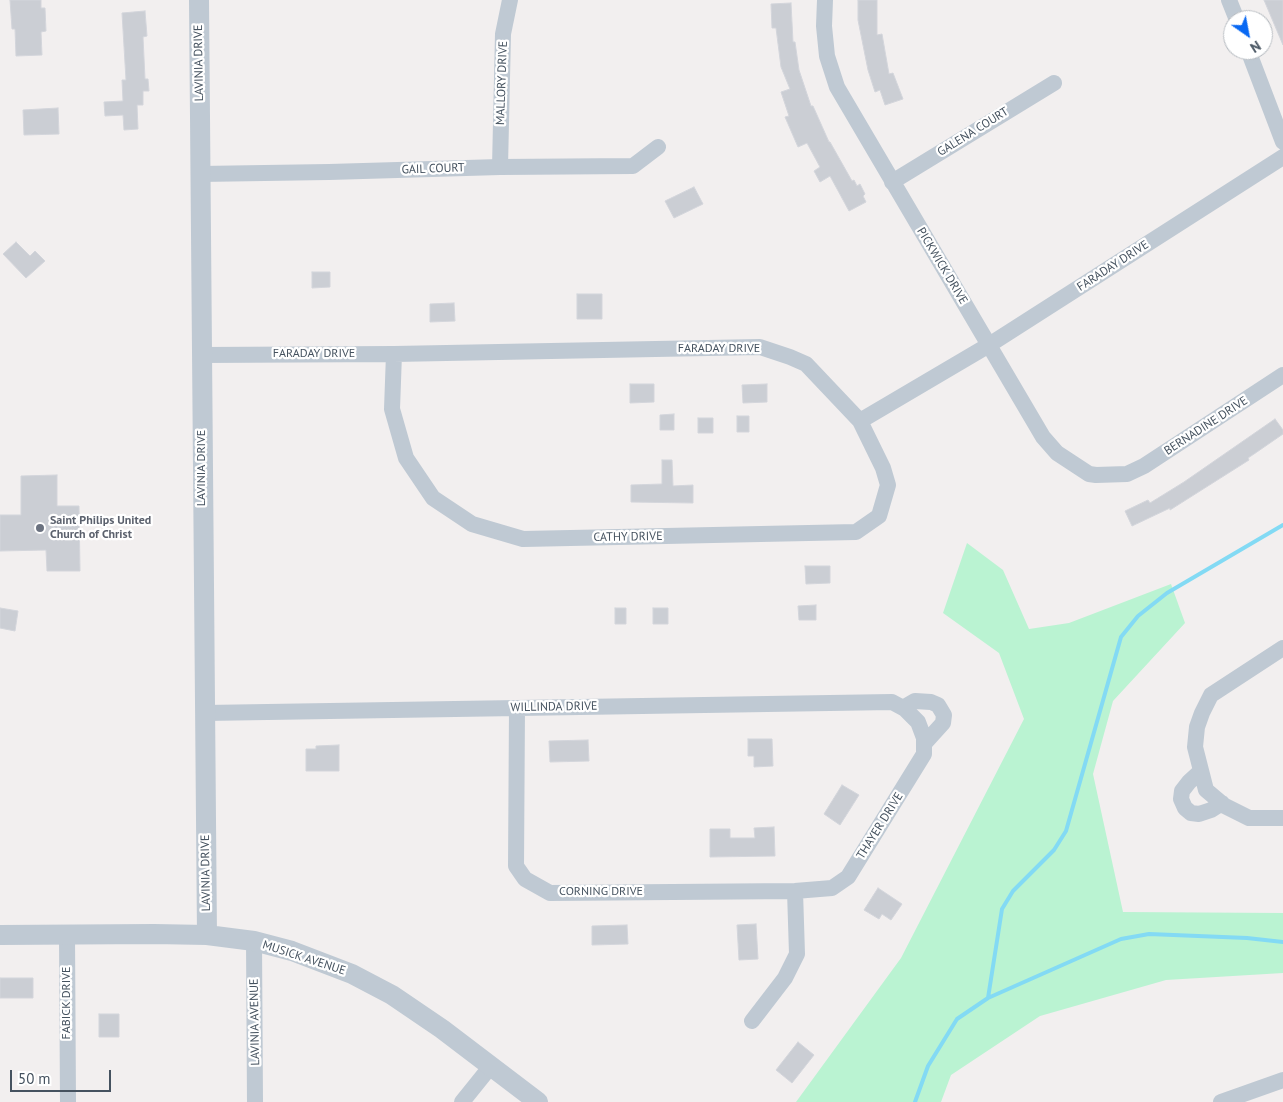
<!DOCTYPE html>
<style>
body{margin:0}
#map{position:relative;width:1283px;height:1102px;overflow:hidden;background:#f2efef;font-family:"PT Sans",sans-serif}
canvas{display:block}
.north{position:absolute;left:1223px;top:10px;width:50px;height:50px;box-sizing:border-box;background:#fff;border:1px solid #b5babf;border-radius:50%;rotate:147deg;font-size:14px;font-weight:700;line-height:20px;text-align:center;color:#45525f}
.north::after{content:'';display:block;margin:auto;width:18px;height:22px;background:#0868f3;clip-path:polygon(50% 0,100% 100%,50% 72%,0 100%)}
.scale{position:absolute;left:10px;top:1070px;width:101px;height:22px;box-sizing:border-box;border:2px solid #45525f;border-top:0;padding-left:6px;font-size:15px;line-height:18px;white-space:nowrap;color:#45525f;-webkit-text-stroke:4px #fff;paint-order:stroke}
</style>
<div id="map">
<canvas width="1283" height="1102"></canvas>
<div class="north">N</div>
<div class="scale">50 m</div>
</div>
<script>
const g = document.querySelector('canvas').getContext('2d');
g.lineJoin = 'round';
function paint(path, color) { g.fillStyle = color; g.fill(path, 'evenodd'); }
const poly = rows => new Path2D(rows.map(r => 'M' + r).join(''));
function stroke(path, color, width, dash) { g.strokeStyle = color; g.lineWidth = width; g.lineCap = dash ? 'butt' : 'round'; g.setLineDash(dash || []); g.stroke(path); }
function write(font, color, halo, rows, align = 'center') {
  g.font = font + ' "PT Sans",sans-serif'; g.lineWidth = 4.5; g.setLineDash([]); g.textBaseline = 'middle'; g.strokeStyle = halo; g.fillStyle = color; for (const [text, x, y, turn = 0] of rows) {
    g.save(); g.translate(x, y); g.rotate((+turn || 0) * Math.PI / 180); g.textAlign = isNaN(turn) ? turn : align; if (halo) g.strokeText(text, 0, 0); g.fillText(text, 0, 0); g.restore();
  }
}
const green = poly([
 [967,543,1003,570,1029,629,1069,623,1171,584,1185,623,1113,701,1093,774,1123,912,1283,913,1283,973,1166,980,1040,1016,951,1075,941,1102,796,1102,901,958,1024,719,999,653,943,613]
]);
const stream = poly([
 [988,998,1002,909,1013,891,1054,850,1066,831,1121,637,1138,616,1167,593,1283,525],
 [915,1102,928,1066,957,1019,988,998,1121,939,1149,934,1247,938,1283,942]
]);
const building = poly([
 [10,0,41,0,41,8,45,8,46,31,41,32,42,55,16,56,15,29,12,29,10,0],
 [858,0,877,0,877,35,882,34,889,74,893,73,903,99,885,105,880,90,875,92,868,70,858,20,858,0],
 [1264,0,1283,0,1283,45,1264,0],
 [791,3,793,42,795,42,799,70,811,106,813,106,829,142,830,142,852,181,854,180,857,186,860,184,865,194,863,196,866,202,849,211,830,176,820,182,814,171,820,167,807,143,798,147,785,117,789,116,781,92,790,89,781,67,776,28,772,28,771,4,791,3],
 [145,11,147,36,143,37,145,79,148,79,149,91,143,91,143,105,137,105,138,129,124,130,123,115,105,116,104,102,123,101,122,80,126,80,122,13,145,11],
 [58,108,59,134,24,135,23,110,58,108],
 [694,187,703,204,674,218,665,201,694,187],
 [16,242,30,256,35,251,45,261,26,278,3,254,16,242],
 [312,272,330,272,330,287,312,288,312,272],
 [577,294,602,294,602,319,577,319,577,294],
 [454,303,455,321,430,322,430,304,454,303],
 [630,384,654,384,654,402,630,403,630,384],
 [767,384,767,402,743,403,742,385,767,384],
 [674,414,674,430,660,430,660,415,674,414],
 [737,416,749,416,749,432,737,432,737,416],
 [698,418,713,418,713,433,698,433,698,418],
 [1275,419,1283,430,1283,434,1254,454,1248,458,1249,460,1170,510,1170,508,1132,526,1125,511,1148,500,1150,503,1184,482,1275,419],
 [662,460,672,460,673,486,693,485,693,503,631,502,631,485,662,484,662,460],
 [57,475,57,506,79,506,80,571,47,571,46,550,0,551,0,515,21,515,21,476,57,475],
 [805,566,830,566,830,583,806,584,805,566],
 [816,605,816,620,799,620,798,606,816,605],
 [0,608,18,611,15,631,0,628,0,608],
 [615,608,626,608,626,624,615,624,615,608],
 [653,608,668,608,668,624,653,624,653,608],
 [748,739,772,739,773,766,754,767,754,756,748,756,748,739],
 [588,740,589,761,550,762,549,741,588,740],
 [339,745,339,771,306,771,306,749,316,749,316,746,339,745],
 [842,785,859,795,840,825,824,814,842,785],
 [774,827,775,856,710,857,710,829,730,829,730,838,755,838,754,828,774,827],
 [878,888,902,904,891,920,882,914,879,919,864,910,878,888],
 [756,924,758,959,739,960,737,925,756,924],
 [627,925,628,944,592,945,592,926,627,925],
 [0,978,33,978,33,998,0,998,0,978],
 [99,1014,119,1014,119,1037,99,1037,99,1014],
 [798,1042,814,1055,792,1083,776,1070,798,1042]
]);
const minor = poly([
 [825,0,824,26,827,56,837,87,1043,437,1057,453,1089,474,1096,475,1127,474,1144,466,1283,375],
 [1229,0,1237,20],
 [1248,50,1283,142],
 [500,167,503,34,510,0],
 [200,174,329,172,500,167,633,166,658,147],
 [892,182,1054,83],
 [202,355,394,354,760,347,790,357,806,364,860,421,883,468,888,485,879,516,856,532,523,539,472,524,433,498,406,458,392,409,394,354],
 [860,421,989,345,1283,157],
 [1283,648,1211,695,1202,713,1197,727,1195,747,1206,790,1225,806,1249,818,1283,818],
 [903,708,915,701,931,702,938,705,944,715,943,723,924,744],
 [205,713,892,702,905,709,918,722,924,738,924,754,848,877,832,888,795,891,550,893,525,879,516,866,517,708],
 [1201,771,1189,782,1182,791,1181,799,1185,808,1191,813,1199,814,1211,810,1222,803],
 [67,935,68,1102],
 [254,941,255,1102],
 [752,1021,785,978,797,954,795,891],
 [462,1102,491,1066],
 [1221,1102,1283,1080]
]);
const tertiary = poly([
 [199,0,207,935],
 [0,935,154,934,207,935,254,941,292,951,352,974,392,995,442,1029,538,1102]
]);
const markers = [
 [40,528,5,"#6b7280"]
];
const streetNames = [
 ["LAVINIA DRIVE",199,63,-91],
 ["MALLORY DRIVE",502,83,-88],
 ["GALENA COURT",973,132,-32],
 ["GAIL COURT",433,169,-2],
 ["PICKWICK DRIVE",942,266,59],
 ["FARADAY DRIVE",1113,266,-33],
 ["FARADAY DRIVE",719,349],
 ["FARADAY DRIVE",314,354],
 ["BERNADINE DRIVE",1206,426,-33],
 ["LAVINIA DRIVE",202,468,-90],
 ["CATHY DRIVE",628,537,-1],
 ["WILLINDA DRIVE",554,707,-1],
 ["THAYER DRIVE",880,826,-58],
 ["LAVINIA DRIVE",206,873,-91],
 ["CORNING DRIVE",601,892],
 ["MUSICK AVENUE",304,958,18],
 ["FABICK DRIVE",67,1003,-90],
 ["LAVINIA AVENUE",255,1022,-91]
];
const worshipNames = [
 ["Saint Philips United",50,521],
 ["Church of Christ",50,535]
];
paint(green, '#baf3d2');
stroke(stream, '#83daf4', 4);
paint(building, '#cbced4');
stroke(building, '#d3d5db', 1);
stroke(minor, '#bfc9d3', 16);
stroke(tertiary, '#bfc9d3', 20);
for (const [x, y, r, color] of markers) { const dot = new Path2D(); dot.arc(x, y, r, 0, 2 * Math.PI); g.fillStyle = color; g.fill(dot); stroke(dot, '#fff', 2); }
write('12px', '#45525f', '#fff', streetNames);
write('bold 12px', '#5b616d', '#fff', worshipNames, 'left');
</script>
